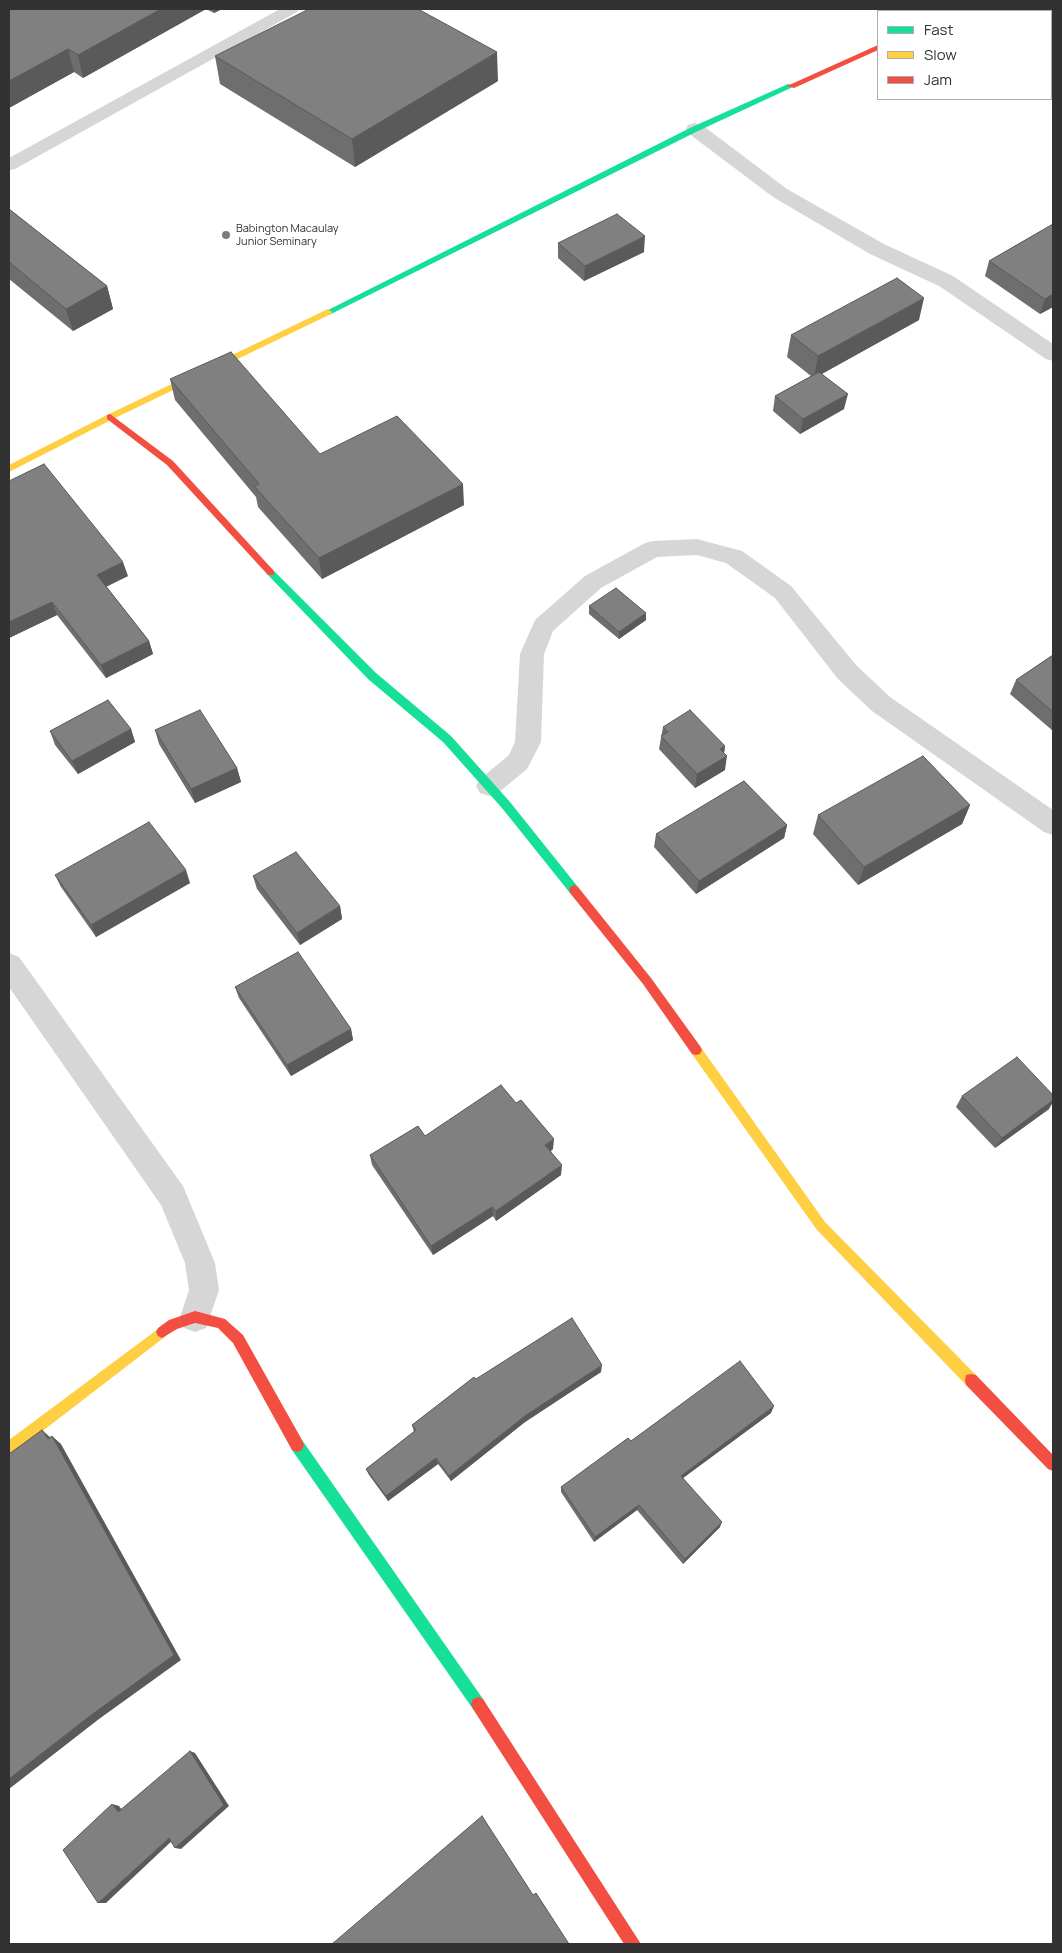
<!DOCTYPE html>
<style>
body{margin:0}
#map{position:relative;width:1062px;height:1953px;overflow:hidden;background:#fff;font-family:Manrope,sans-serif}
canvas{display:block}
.frame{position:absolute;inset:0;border:10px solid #323232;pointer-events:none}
.legend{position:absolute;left:877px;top:10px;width:175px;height:90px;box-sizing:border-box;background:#fff;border:1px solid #adadad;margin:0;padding:6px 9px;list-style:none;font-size:15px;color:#323232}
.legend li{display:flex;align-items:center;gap:10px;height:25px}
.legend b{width:25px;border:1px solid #adadad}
</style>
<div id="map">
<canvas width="1062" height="1953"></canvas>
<div class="frame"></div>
<ul class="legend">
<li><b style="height:6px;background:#16e098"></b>Fast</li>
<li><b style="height:6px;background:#ffcf43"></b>Slow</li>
<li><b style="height:6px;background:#f24e42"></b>Jam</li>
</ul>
</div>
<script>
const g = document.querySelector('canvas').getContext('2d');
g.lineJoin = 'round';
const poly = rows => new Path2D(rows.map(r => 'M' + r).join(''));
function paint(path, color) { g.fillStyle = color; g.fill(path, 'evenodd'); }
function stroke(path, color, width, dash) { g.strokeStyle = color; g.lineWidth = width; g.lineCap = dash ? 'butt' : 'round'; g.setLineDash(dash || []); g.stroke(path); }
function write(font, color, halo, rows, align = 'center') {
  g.font = font + ' Manrope,sans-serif'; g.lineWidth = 5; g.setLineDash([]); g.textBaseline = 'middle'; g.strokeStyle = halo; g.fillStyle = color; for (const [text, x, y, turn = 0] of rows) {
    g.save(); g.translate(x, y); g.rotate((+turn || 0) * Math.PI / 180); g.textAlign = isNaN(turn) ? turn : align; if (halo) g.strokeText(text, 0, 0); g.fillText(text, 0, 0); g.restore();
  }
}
const lane = poly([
 [280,9,299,9,297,12,15,169,9,170,9,158,280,9]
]);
const street = poly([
 [950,9,971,9,969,11,948,11,950,9],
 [975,9,995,9,997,11,977,11,975,9],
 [1051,47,1053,47,1053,59,1051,59,1051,47],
 [695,123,702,125,787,189,884,244,953,276,1053,344,1053,361,1046,359,939,286,870,254,773,197,688,133,686,129,688,125,695,123],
 [697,539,742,551,791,586,856,665,890,697,1053,810,1053,835,1044,832,872,711,838,679,775,598,726,563,697,555,657,557,601,588,553,631,544,654,541,742,527,769,498,793,489,796,480,793,476,786,480,779,509,755,515,742,520,654,535,620,585,576,645,543,653,541,697,539],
 [9,953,19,957,183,1186,215,1263,219,1290,206,1328,195,1332,184,1328,180,1317,189,1290,185,1263,161,1205,9,987,9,953]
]);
const fast = poly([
 [788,84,795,86,698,131,331,314,328,315,324,312,692,127,788,84],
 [271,569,274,571,376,673,451,736,510,802,578,887,579,890,578,893,570,893,502,808,443,742,368,679,268,575,266,573,271,569],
 [297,1438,302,1440,483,1699,485,1704,483,1709,478,1711,473,1709,292,1450,290,1445,292,1440,297,1438]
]);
const slow = poly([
 [328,309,332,312,331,314,113,419,9,472,9,465,107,415,328,309],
 [696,1045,700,1046,825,1222,976,1375,977,1380,976,1385,971,1386,966,1385,817,1230,692,1054,690,1050,692,1046,696,1045],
 [162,1326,166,1328,168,1332,166,1336,14,1453,9,1454,9,1440,162,1326]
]);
const jam = poly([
 [878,45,878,50,794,88,787,86,878,45],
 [110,414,173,461,274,571,274,575,268,575,167,465,107,419,107,415,110,414],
 [574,885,578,887,651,978,700,1046,702,1050,700,1054,696,1055,692,1054,643,984,570,893,569,890,570,887,574,885],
 [195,1311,225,1319,243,1335,302,1440,304,1445,302,1450,297,1452,292,1450,233,1343,218,1328,195,1323,177,1329,162,1338,158,1336,156,1332,158,1328,169,1320,195,1311],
 [971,1374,976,1375,1053,1455,1053,1471,1048,1469,966,1385,965,1380,966,1375,971,1374],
 [478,1697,483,1699,641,1944,624,1944,473,1709,471,1704,473,1699,478,1697]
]);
const wall = poly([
 [9,9,222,9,214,13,206,9,83,78,74,72,9,108],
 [215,56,498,81,355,167,220,84],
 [9,209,107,286,113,309,73,331,9,279],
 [1053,224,1053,307,1040,314,985,276,989,261],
 [558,243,644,252,584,281,558,258],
 [919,320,822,374,844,409,800,434,773,411,775,396,811,376,787,357,791,335],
 [170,379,320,454,464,505,322,579,258,507,256,497,175,400],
 [9,481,128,576,106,586,149,641,153,654,106,678,57,615,9,638],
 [589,606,646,620,619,639,589,614],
 [1053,655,1053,731,1010,694,1016,680],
 [663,727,725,746,724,753,725,770,695,788,659,749],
 [131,729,135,742,78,774,55,745,50,731],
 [155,730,237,768,241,782,195,803,159,744],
 [970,805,962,824,858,885,813,834,818,815],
 [787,825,784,838,696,894,654,847,656,834],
 [55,875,190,883,96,937,61,887],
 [253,876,340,906,342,919,300,945,257,889],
 [235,987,351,1029,353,1040,291,1076,239,998],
 [962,1096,1049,1109,995,1148,956,1107],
 [553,1149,551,1151,561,1175,496,1221,493,1216,433,1255,372,1165,370,1155],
 [601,1372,525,1422,451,1481,438,1464,388,1501,369,1475,366,1469,414,1432,412,1425,476,1379],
 [771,1413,683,1478,720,1527,683,1564,637,1510,594,1542,561,1492,561,1487,631,1441]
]);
const shadedWall = poly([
 [161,9,206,9,83,78,78,55],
 [214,9,222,9,214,13],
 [68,49,74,72,9,108,9,81],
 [497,52,498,81,355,167,352,139],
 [645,236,644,252,584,281,585,266],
 [107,286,113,309,73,331,66,309],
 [1053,294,1053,307,1040,314,1045,299],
 [924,298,919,320,814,378,818,356],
 [848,394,844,409,800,434,803,419],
 [463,484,464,505,322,579,319,558],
 [123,562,128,576,102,589,97,575],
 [52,602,57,615,9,638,9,622],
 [646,613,646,620,619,639,619,632],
 [149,641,153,654,106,678,101,665],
 [131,729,135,742,78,774,72,761],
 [725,746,723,759,727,756,725,770,695,788,697,774,720,749],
 [237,768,241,782,195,803,191,789],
 [970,805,962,824,858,885,864,867],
 [787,825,784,838,696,894,699,881],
 [186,870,190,883,96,937,91,925],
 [340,906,342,919,300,945,297,933],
 [351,1029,353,1040,291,1076,287,1065],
 [1053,1100,1053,1102,1049,1109,995,1148,1002,1138],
 [554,1139,553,1149,545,1155,545,1145],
 [562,1165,561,1175,496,1221,496,1211],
 [492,1207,493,1216,433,1255,431,1246],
 [602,1365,601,1372,525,1422,451,1481,449,1476,525,1416],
 [774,1406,771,1413,679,1481,681,1476],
 [42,1430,51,1438,48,1439],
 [52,1436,61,1444,181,1660,99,1719,9,1789,9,1779],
 [436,1458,438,1464,388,1501,386,1496],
 [639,1505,637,1510,594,1542,595,1537],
 [722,1522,720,1527,683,1564,685,1559],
 [190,1751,195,1753,229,1806,181,1849,175,1848],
 [112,1804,119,1806,125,1814,118,1812],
 [169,1838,175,1838,106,1903,98,1903]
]);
const building = poly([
 [9,9,161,9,78,55,68,49,9,81,9,9],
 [309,9,418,9,497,52,352,139,215,56,309,9],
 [9,209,107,286,66,309,9,262,9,209],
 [617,214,645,236,585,266,558,243,617,214],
 [1053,224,1053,294,1045,299,989,261,1053,224],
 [897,278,924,298,818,356,791,335,897,278],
 [231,352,320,454,397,416,463,484,319,558,254,486,259,484,170,379,231,352],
 [819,372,848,394,803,419,775,396,819,372],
 [44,464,123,562,97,575,149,641,101,665,52,602,9,622,9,481,44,464],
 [616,588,646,613,619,632,589,606,616,588],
 [1053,655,1053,712,1016,680,1053,655],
 [108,700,131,729,72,761,50,731,108,700],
 [200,710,237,768,191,789,155,730,200,710],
 [690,710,725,746,720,749,727,756,697,774,661,736,668,732,663,727,690,710],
 [923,756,970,805,864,867,818,815,923,756],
 [744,781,787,825,699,881,656,834,744,781],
 [149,822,186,870,91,925,55,875,149,822],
 [296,852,340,906,297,933,253,876,296,852],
 [298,952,351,1029,287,1065,235,987,298,952],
 [1017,1057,1053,1095,1053,1100,1002,1138,962,1096,1017,1057],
 [501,1085,516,1103,521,1100,554,1139,545,1145,562,1165,496,1211,492,1207,431,1246,370,1155,418,1126,425,1136,501,1085],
 [572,1318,602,1365,525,1416,449,1476,436,1458,386,1496,366,1469,416,1430,412,1425,474,1377,476,1379,572,1318],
 [740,1361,774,1406,681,1476,722,1522,685,1559,639,1505,595,1537,561,1487,628,1438,631,1441,740,1361],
 [42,1430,48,1439,52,1436,174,1655,90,1716,9,1779,9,1454,42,1430],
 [190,1751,224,1805,175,1848,169,1838,98,1903,63,1850,112,1804,118,1812,190,1751],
 [482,1816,533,1895,536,1893,569,1944,332,1944,482,1816]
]);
const markers = [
 [226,235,5,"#7a7a7a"]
];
const farPoinames = [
 ["Babington Macaulay",236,229],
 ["Junior Seminary",236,242]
];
paint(lane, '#d6d6d6');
paint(street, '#d6d6d6');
paint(fast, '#16e098');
paint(slow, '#ffcf43');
paint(jam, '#f24e42');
paint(wall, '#6e6e6e');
paint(shadedWall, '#5a5a5a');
paint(building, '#808080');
stroke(building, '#5a5a5a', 1);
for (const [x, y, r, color] of markers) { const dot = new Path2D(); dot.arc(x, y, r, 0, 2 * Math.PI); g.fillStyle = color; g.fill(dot); stroke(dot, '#fff', 2); }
write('11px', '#323232', '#fff', farPoinames, 'left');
</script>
